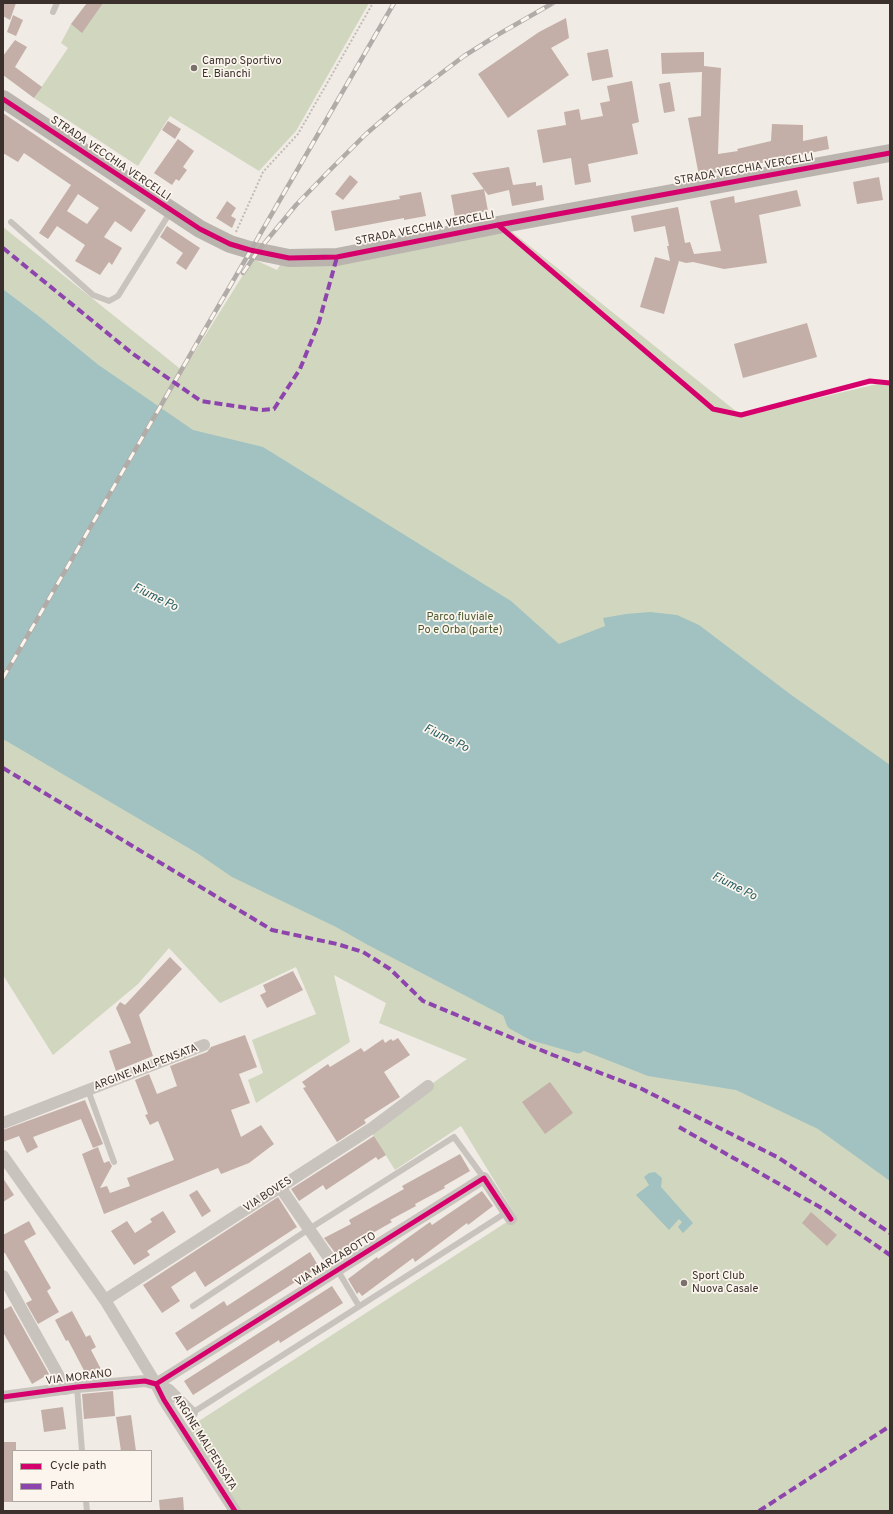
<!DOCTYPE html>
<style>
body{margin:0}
#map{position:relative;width:893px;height:1514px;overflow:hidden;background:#f0ebe5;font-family:Overpass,sans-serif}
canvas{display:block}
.frame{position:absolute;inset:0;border:4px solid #3b302b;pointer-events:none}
.legend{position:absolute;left:12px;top:1450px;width:140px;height:52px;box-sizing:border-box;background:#fbf5ee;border:1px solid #aea6a0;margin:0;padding:5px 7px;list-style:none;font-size:12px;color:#3b302b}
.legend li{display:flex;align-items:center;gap:8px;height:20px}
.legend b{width:20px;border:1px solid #aea6a0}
</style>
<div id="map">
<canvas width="893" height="1514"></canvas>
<div class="frame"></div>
<ul class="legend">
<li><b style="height:5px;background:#d6006c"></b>Cycle path</li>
<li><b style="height:5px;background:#8e44ad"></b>Path</li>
</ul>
</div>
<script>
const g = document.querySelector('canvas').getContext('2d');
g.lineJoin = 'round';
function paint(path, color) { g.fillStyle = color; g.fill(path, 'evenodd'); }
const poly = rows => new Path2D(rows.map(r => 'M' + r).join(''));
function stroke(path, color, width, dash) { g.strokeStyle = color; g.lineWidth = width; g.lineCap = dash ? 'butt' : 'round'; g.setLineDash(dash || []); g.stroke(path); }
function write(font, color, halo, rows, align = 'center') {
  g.font = font + ' Overpass,sans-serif'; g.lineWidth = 3.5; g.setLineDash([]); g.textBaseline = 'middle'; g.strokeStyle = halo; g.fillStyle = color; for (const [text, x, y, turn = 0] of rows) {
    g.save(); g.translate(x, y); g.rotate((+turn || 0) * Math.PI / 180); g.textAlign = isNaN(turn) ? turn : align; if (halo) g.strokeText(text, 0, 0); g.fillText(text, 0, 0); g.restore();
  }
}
const green = poly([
 [87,3,369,3,296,131,259,171,170,116,138,166,34,98,68,48,61,43,71,24],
 [3,227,183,371,253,259,277,270,285,257,511,231,742,416,890,381,890,1511,240,1511,185,1430,516,1216,461,1126,395,1170,369,1128,467,1059,379,1023,386,1003,334,975,350,1042,256,1103,248,1080,263,1073,252,1040,316,1014,296,967,220,1003,169,948,138,984,53,1055,3,975,3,731,100,366,40,317,3,289]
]);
const water = poly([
 [3,289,40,317,100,366,193,430,263,447,511,601,559,644,605,626,603,618,626,614,650,612,677,615,699,625,790,694,890,765,890,1181,818,1129,736,1090,648,1076,531,1030,368,945,336,927,232,877,197,853,3,739],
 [655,1172,662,1178,661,1187,693,1223,683,1233,678,1227,682,1222,679,1219,669,1230,636,1195,649,1185,644,1177,649,1173]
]);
const canal = poly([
 [506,1004,513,1023,533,1034,578,1047]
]);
const building = poly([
 [3,3,16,3,10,20,3,16],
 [87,3,103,3,82,33,71,24],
 [13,15,23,20,16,36,7,32],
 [566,18,569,38,551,48,569,75,508,118,478,74,539,32],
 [15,40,27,47,15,67,42,87,34,98,3,75,3,56],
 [608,49,613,77,592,81,587,53],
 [704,52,704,66,721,68,718,154,738,151,737,149,771,141,772,124,803,125,803,141,827,136,829,149,699,176,688,118,701,116,702,72,662,74,661,53],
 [632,81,639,122,632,124,638,154,588,164,591,182,575,185,571,158,543,163,537,130,566,125,564,112,579,109,581,120,603,116,600,103,610,101,607,86],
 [670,82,675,111,664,113,659,84],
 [3,113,146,210,131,232,115,221,104,237,122,248,112,265,109,262,100,275,75,261,85,245,57,226,48,239,39,233,71,185,24,153,18,162,3,153],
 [78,194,99,208,87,224,67,211],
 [168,121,181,129,175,139,162,130],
 [178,139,194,151,183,167,187,170,179,181,176,179,172,185,154,173],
 [509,167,513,185,536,182,536,186,542,185,544,200,512,206,509,190,488,195,472,173],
 [350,175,358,182,343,200,335,194],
 [879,177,883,200,857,204,853,182],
 [484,189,488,211,455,217,451,195],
 [797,190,801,206,759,215,767,263,724,269,693,262,686,263,679,261,664,314,640,307,655,257,670,261,667,246,669,246,665,226,634,232,631,216,678,207,685,243,690,242,694,254,721,251,710,201,734,196,735,203],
 [421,192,426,216,404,220,404,218,335,231,331,211,400,199,399,196],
 [227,201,236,208,231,216,236,219,232,228,216,218],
 [167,226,200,248,186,270,176,263,183,253,160,237],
 [807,323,817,357,743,378,734,344],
 [170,957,182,969,139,1015,153,1056,116,1071,109,1051,131,1043,116,1008,120,1002,125,1005],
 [293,971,303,990,267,1008,260,995,266,992,263,985],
 [245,1035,257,1067,239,1074,250,1103,231,1110,241,1137,261,1125,274,1144,249,1163,221,1174,218,1168,104,1214,82,1154,98,1147,104,1163,109,1161,112,1166,100,1188,107,1186,110,1193,130,1186,127,1178,174,1160,158,1121,150,1125,145,1115,148,1114,135,1080,149,1074,157,1094,177,1086,170,1066,207,1052,211,1047],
 [398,1038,410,1055,384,1072,400,1097,364,1120,366,1123,337,1142,303,1088,306,1087,302,1082,328,1064,330,1067,361,1048,364,1052,383,1039,385,1043,391,1039,393,1041],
 [550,1082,573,1113,545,1134,522,1102],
 [85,1100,103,1144,93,1148,81,1119,33,1137,38,1147,27,1153,19,1136,3,1142,3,1130],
 [374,1136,386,1155,378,1160,376,1157,326,1190,323,1185,299,1201,291,1189],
 [460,1154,470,1171,444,1186,445,1188,415,1204,416,1206,390,1220,392,1222,336,1254,324,1238,351,1224,349,1220,404,1189,402,1186],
 [3,1178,14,1195,3,1202],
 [197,1190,211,1211,202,1217,189,1195],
 [482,1191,493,1206,468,1225,467,1223,415,1262,413,1258,362,1296,359,1292,357,1294,348,1279,377,1257,378,1259,430,1222,432,1225],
 [278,1197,297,1227,205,1287,195,1271,171,1287,180,1301,162,1313,143,1285],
 [163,1211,176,1232,147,1251,150,1255,134,1265,111,1231,127,1221,135,1233,152,1222,150,1219],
 [811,1212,837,1235,827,1246,802,1223],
 [29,1221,36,1234,24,1241,51,1288,47,1291,59,1312,38,1324,26,1303,32,1300,5,1253,3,1253,3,1235],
 [310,1252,319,1267,187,1351,175,1333,224,1301,227,1306],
 [332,1286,343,1303,280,1343,279,1340,193,1395,184,1381],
 [11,1306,49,1374,32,1384,3,1332,3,1310],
 [72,1311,86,1337,90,1335,96,1347,91,1350,103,1373,93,1378,88,1378,68,1340,66,1341,55,1320],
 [113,1391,115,1416,84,1419,82,1394],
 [63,1407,66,1429,44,1432,41,1410],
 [131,1415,136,1451,121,1451,116,1417],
 [3,1442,16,1442,16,1451,13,1451,13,1502,3,1502],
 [183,1497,184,1511,160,1511,159,1500]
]);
const path = poly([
 [236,232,263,172,298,134,373,3]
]);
const lane = poly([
 [53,12,57,3],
 [11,222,93,295,109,301,118,296,171,211],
 [88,1090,114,1162],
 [338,1271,359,1306],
 [193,1306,309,1229,454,1137,484,1178],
 [77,1387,82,1451],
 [192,1413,507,1212],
 [86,1501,87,1511]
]);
const street = poly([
 [3,1123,204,1045],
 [3,1156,105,1300,156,1384,169,1390,192,1413],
 [280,1187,338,1271],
 [3,1276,66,1389],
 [105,1300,372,1128,428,1086],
 [156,1384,484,1178,511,1219],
 [156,1384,164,1400,235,1511],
 [3,1397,77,1387,145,1381,156,1384]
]);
const secondary = poly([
 [3,99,200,229,230,244,250,250,289,258,337,257,498,225,890,153]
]);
const rail = poly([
 [243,273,258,251,296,205,327,173,366,134,402,103,464,56,499,34,553,3],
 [3,678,394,3]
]);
const quiet = poly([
 [3,248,133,354,201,401,262,410,274,409,300,369,319,322,337,257],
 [3,768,272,930,337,944,363,952,390,969,423,1001,553,1055,640,1088,779,1158,890,1233],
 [679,1127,825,1210,890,1255],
 [759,1511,890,1426]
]);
const cycleway = poly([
 [3,99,200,229,230,244,250,250,289,258,337,257,498,225,890,153],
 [498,225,713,409,741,415,870,381,890,383],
 [156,1384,484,1178,511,1219],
 [156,1384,164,1400,235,1511],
 [3,1397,77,1387,145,1381,156,1384]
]);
const markers = [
 [194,68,4,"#7a716c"],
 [684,1283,4,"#7a716c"]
];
const poiNames = [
 ["Campo Sportivo",202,62],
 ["E. Bianchi",202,75],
 ["Sport Club",692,1277],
 ["Nuova Casale",692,1290]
];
const streetNames = [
 ["STRADA VECCHIA VERCELLI",110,159,34],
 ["STRADA VECCHIA VERCELLI",744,170,-10],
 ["STRADA VECCHIA VERCELLI",425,229,-11],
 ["ARGINE MALPENSATA",146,1068,-21],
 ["VIA BOVES",268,1195,-33],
 ["VIA MARZABOTTO",336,1260,-32],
 ["VIA MORANO",79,1378,-7],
 ["ARGINE MALPENSATA",204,1443,58]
];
const parkNames = [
 ["Parco fluviale",460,618],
 ["Po e Orba (parte)",460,631]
];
const waterNames = [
 ["Fiume Po",155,598,26],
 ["Fiume Po",446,739,26],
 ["Fiume Po",734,887,27]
];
paint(green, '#d1d6bf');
paint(water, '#a1c2c1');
stroke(canal, '#a1c2c1', 13);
paint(building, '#c3afa7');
stroke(path, '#c2bbb6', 2, [2, 2]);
stroke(lane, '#c9c3be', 6);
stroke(street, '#c9c3be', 12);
stroke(secondary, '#bab3ae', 18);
stroke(rail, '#b1aca8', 4.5);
stroke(rail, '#fbf5ee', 3, [9]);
stroke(quiet, '#8e44ad', 4, [8, 4]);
stroke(cycleway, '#d6006c', 5);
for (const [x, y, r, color] of markers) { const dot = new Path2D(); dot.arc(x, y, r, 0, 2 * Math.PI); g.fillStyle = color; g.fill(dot); stroke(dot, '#fbf5ee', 1.5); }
write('11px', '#3b302b', '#fbf5ee', poiNames, 'left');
write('11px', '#3b302b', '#fbf5ee', streetNames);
write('11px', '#4a5a2e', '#fbf5ee', parkNames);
write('italic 12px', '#1f5a5e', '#fbf5ee', waterNames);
</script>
